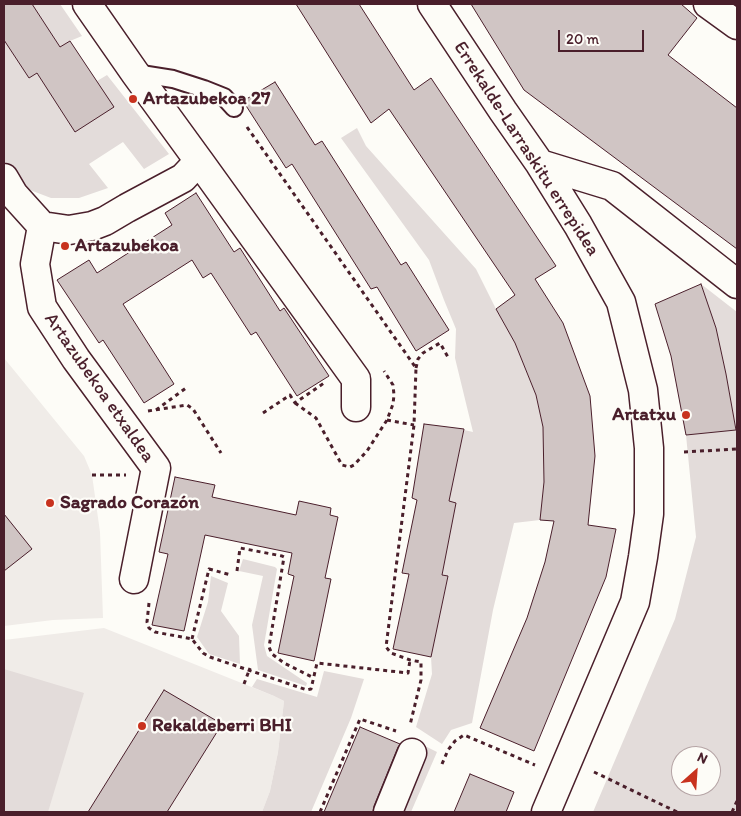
<!DOCTYPE html>
<meta charset="utf-8">
<style>
body{margin:0}
#map{position:relative;width:741px;height:816px;overflow:hidden;background:#fdfcf7;font-family:Itim,sans-serif}
canvas{display:block}
.frame{position:absolute;inset:0;border:5px solid #4a1f2b;pointer-events:none}
.north{position:absolute;left:671px;top:746px;width:50px;height:50px;box-sizing:border-box;background:#fdfcf7;border:1px solid #b5a4a5;border-radius:50%;rotate:26deg;font-size:14px;font-weight:700;line-height:20px;text-align:center;color:#4a1f2b}
.north::after{content:'';display:block;margin:auto;width:18px;height:22px;background:#c8321e;clip-path:polygon(50% 0,100% 100%,50% 72%,0 100%)}
.scale{position:absolute;left:558px;top:30px;width:86px;height:22px;box-sizing:border-box;border:2px solid #4a1f2b;border-top:0;padding-left:6px;font-size:15px;line-height:18px;white-space:nowrap;color:#4a1f2b;-webkit-text-stroke:4px #fdfcf7;paint-order:stroke}
</style>
<div id="map">
<canvas width="741" height="816"></canvas>
<div class="frame"></div>
<div class="north">N</div>
<div class="scale">20 m</div>
</div>
<script>
const g = document.querySelector('canvas').getContext('2d');
g.lineJoin = 'round';
function paint(path, color) { g.fillStyle = color; g.fill(path, 'evenodd'); }
const poly = rows => new Path2D(rows.map(r => 'M' + r).join(''));
function stroke(path, color, width, dash) { g.strokeStyle = color; g.lineWidth = width; g.lineCap = dash ? 'butt' : 'round'; g.setLineDash(dash || []); g.stroke(path); }
function write(font, color, halo, rows, align = 'center') {
  g.font = font + ' Itim,sans-serif'; g.lineWidth = 4.5; g.setLineDash([]); g.textBaseline = 'middle'; g.strokeStyle = halo; g.fillStyle = color; for (const [text, x, y, turn = 0] of rows) {
    g.save(); g.translate(x, y); g.rotate((+turn || 0) * Math.PI / 180); g.textAlign = isNaN(turn) ? turn : align; if (halo) g.strokeText(text, 0, 0); g.fillText(text, 0, 0); g.restore();
  }
}
const built = poly([
 [4,358,84,456,92,475,100,532,103,618,53,620,4,626],
 [104,628,274,696,284,701,278,752,270,791,262,812,4,812,4,640]
]);
const green = poly([
 [32,4,60,4,82,36,70,41,60,47],
 [4,40,29,78,37,73,75,131,113,107,97,81,107,75,169,154,144,169,123,142,89,164,108,188,79,198,51,198,30,190,14,176,4,160],
 [357,128,366,146,476,269,496,309,515,343,536,395,543,427,544,482,540,520,514,523,493,610,472,723,451,730,442,744,416,727,432,674,431,657,448,577,442,575,456,503,449,501,464,430,473,432,455,358,456,329,444,300,429,260,341,138],
 [701,284,737,312,737,812,593,812,675,619,696,537,686,435,736,430,726,374,716,328],
 [681,756,711,756,711,786,681,786],
 [243,559,275,567,277,569,264,645,267,656,307,683,306,686,258,670,252,625,263,576,239,571],
 [211,576,228,583,221,611,239,636,240,664,209,654,197,637,208,602],
 [4,669,84,693,48,812,4,812],
 [324,671,364,679,351,718,311,812,262,812,270,791,278,752,284,701,274,696,252,687,257,679,317,697],
 [427,747,437,752,411,812,399,812]
]);
const building = poly([
 [4,4,32,4,60,47,70,41,114,107,75,132,37,73,29,78,4,40,4,4],
 [296,4,359,4,414,90,431,78,556,266,535,279,563,323,590,396,595,456,588,525,616,529,606,577,534,751,480,728,527,618,545,562,554,521,540,520,544,482,543,427,536,395,515,343,496,309,515,295,389,109,371,123,296,4],
 [471,4,681,4,697,18,668,55,737,108,737,249,524,90,471,4],
 [275,82,315,145,322,141,401,265,406,262,449,330,416,351,377,287,371,289,292,164,286,168,243,101,275,82],
 [196,193,234,252,240,248,280,311,284,308,329,376,297,396,256,332,251,335,211,273,203,278,192,260,123,304,174,384,144,403,103,340,99,343,57,280,89,260,97,273,172,225,165,213,196,193],
 [701,284,716,328,726,374,736,430,686,435,671,356,655,304,701,284],
 [424,424,464,429,449,501,456,503,442,575,448,576,431,657,393,649,409,574,402,573,417,500,412,498,424,424],
 [175,477,215,485,212,497,296,515,299,501,331,508,330,515,338,517,325,578,331,579,314,661,278,653,294,576,288,574,292,553,205,535,184,631,152,625,168,554,159,552,175,477],
 [4,514,32,549,4,571,4,514],
 [164,690,222,724,167,812,88,812,164,690],
 [360,727,400,744,398,747,374,806,373,812,324,812,360,727],
 [470,774,514,792,506,812,454,812,470,774]
]);
const path = poly([
 [247,127,416,368,414,425,386,647,391,653,410,660,421,662,421,680,410,725],
 [416,368,418,359,423,353,440,343,449,359],
 [295,403,316,418,342,465,350,467,354,465,367,451,387,420,393,404,394,395,393,385,384,371],
 [156,410,186,388],
 [148,411,187,405,193,409,221,453],
 [263,413,290,395,295,403,324,383],
 [387,420,414,425],
 [684,452,737,449],
 [92,475,126,475],
 [237,571,240,548,282,556,284,557,269,647,272,654,284,663,314,678],
 [149,603,147,622,149,628,155,632,192,639,203,653,210,657,307,690,311,689,317,663,408,673,410,660],
 [192,639,209,569,231,575],
 [244,684,250,668],
 [442,764,448,750,455,741,464,735,535,765],
 [594,772,677,812],
 [320,812,360,719,396,731],
 [732,812,737,801]
]);
const lane = poly([
 [135,73,173,79,204,89,224,97,234,108]
]);
const street = poly([
 [432,4,503,111,540,164,578,225,621,302,643,390,649,448,649,514,643,557,635,602,546,812],
 [708,4,737,25],
 [199,161,356,379,356,407],
 [540,164,612,186,737,284],
 [4,178,14,195,42,226,69,230,92,226,105,221,127,208,183,178,199,161,135,73,87,4],
 [42,226,35,264,42,307,76,359,156,468,134,579],
 [388,812,412,753]
]);
const markers = [
 [133,99,5,"#c8321e"],
 [65,246,5,"#c8321e"],
 [686,415,5,"#c8321e"],
 [50,503,5,"#c8321e"],
 [142,726,5,"#c8321e"]
];
const poiNames = [
 ["Artazubekoa 27",143,99],
 ["Artazubekoa",75,246],
 ["Artatxu",676,415,"right"],
 ["Sagrado Corazón",60,503],
 ["Rekaldeberri BHI",152,726]
];
const streetNames = [
 ["Errekalde-Larraskitu errepidea",526,149,57],
 ["Artazubekoa etxaldea",99,388,55]
];
paint(built, '#f0ece8');
paint(green, '#e3dcda');
paint(building, '#d0c5c4');
stroke(building, '#4a1f2b', 1);
stroke(lane, '#4a1f2b', 20);
stroke(street, '#4a1f2b', 31);
stroke(path, '#4a1f2b', 3, [4, 4]);
stroke(lane, '#fdfcf7', 16);
stroke(street, '#fdfcf7', 28);
for (const [x, y, r, color] of markers) { const dot = new Path2D(); dot.arc(x, y, r, 0, 2 * Math.PI); g.fillStyle = color; g.fill(dot); stroke(dot, '#fdfcf7', 2); }
write('bold 19px', '#4a1f2b', '#fdfcf7', poiNames, 'left');
write('19px', '#4a1f2b', '#fdfcf7', streetNames);
</script>
